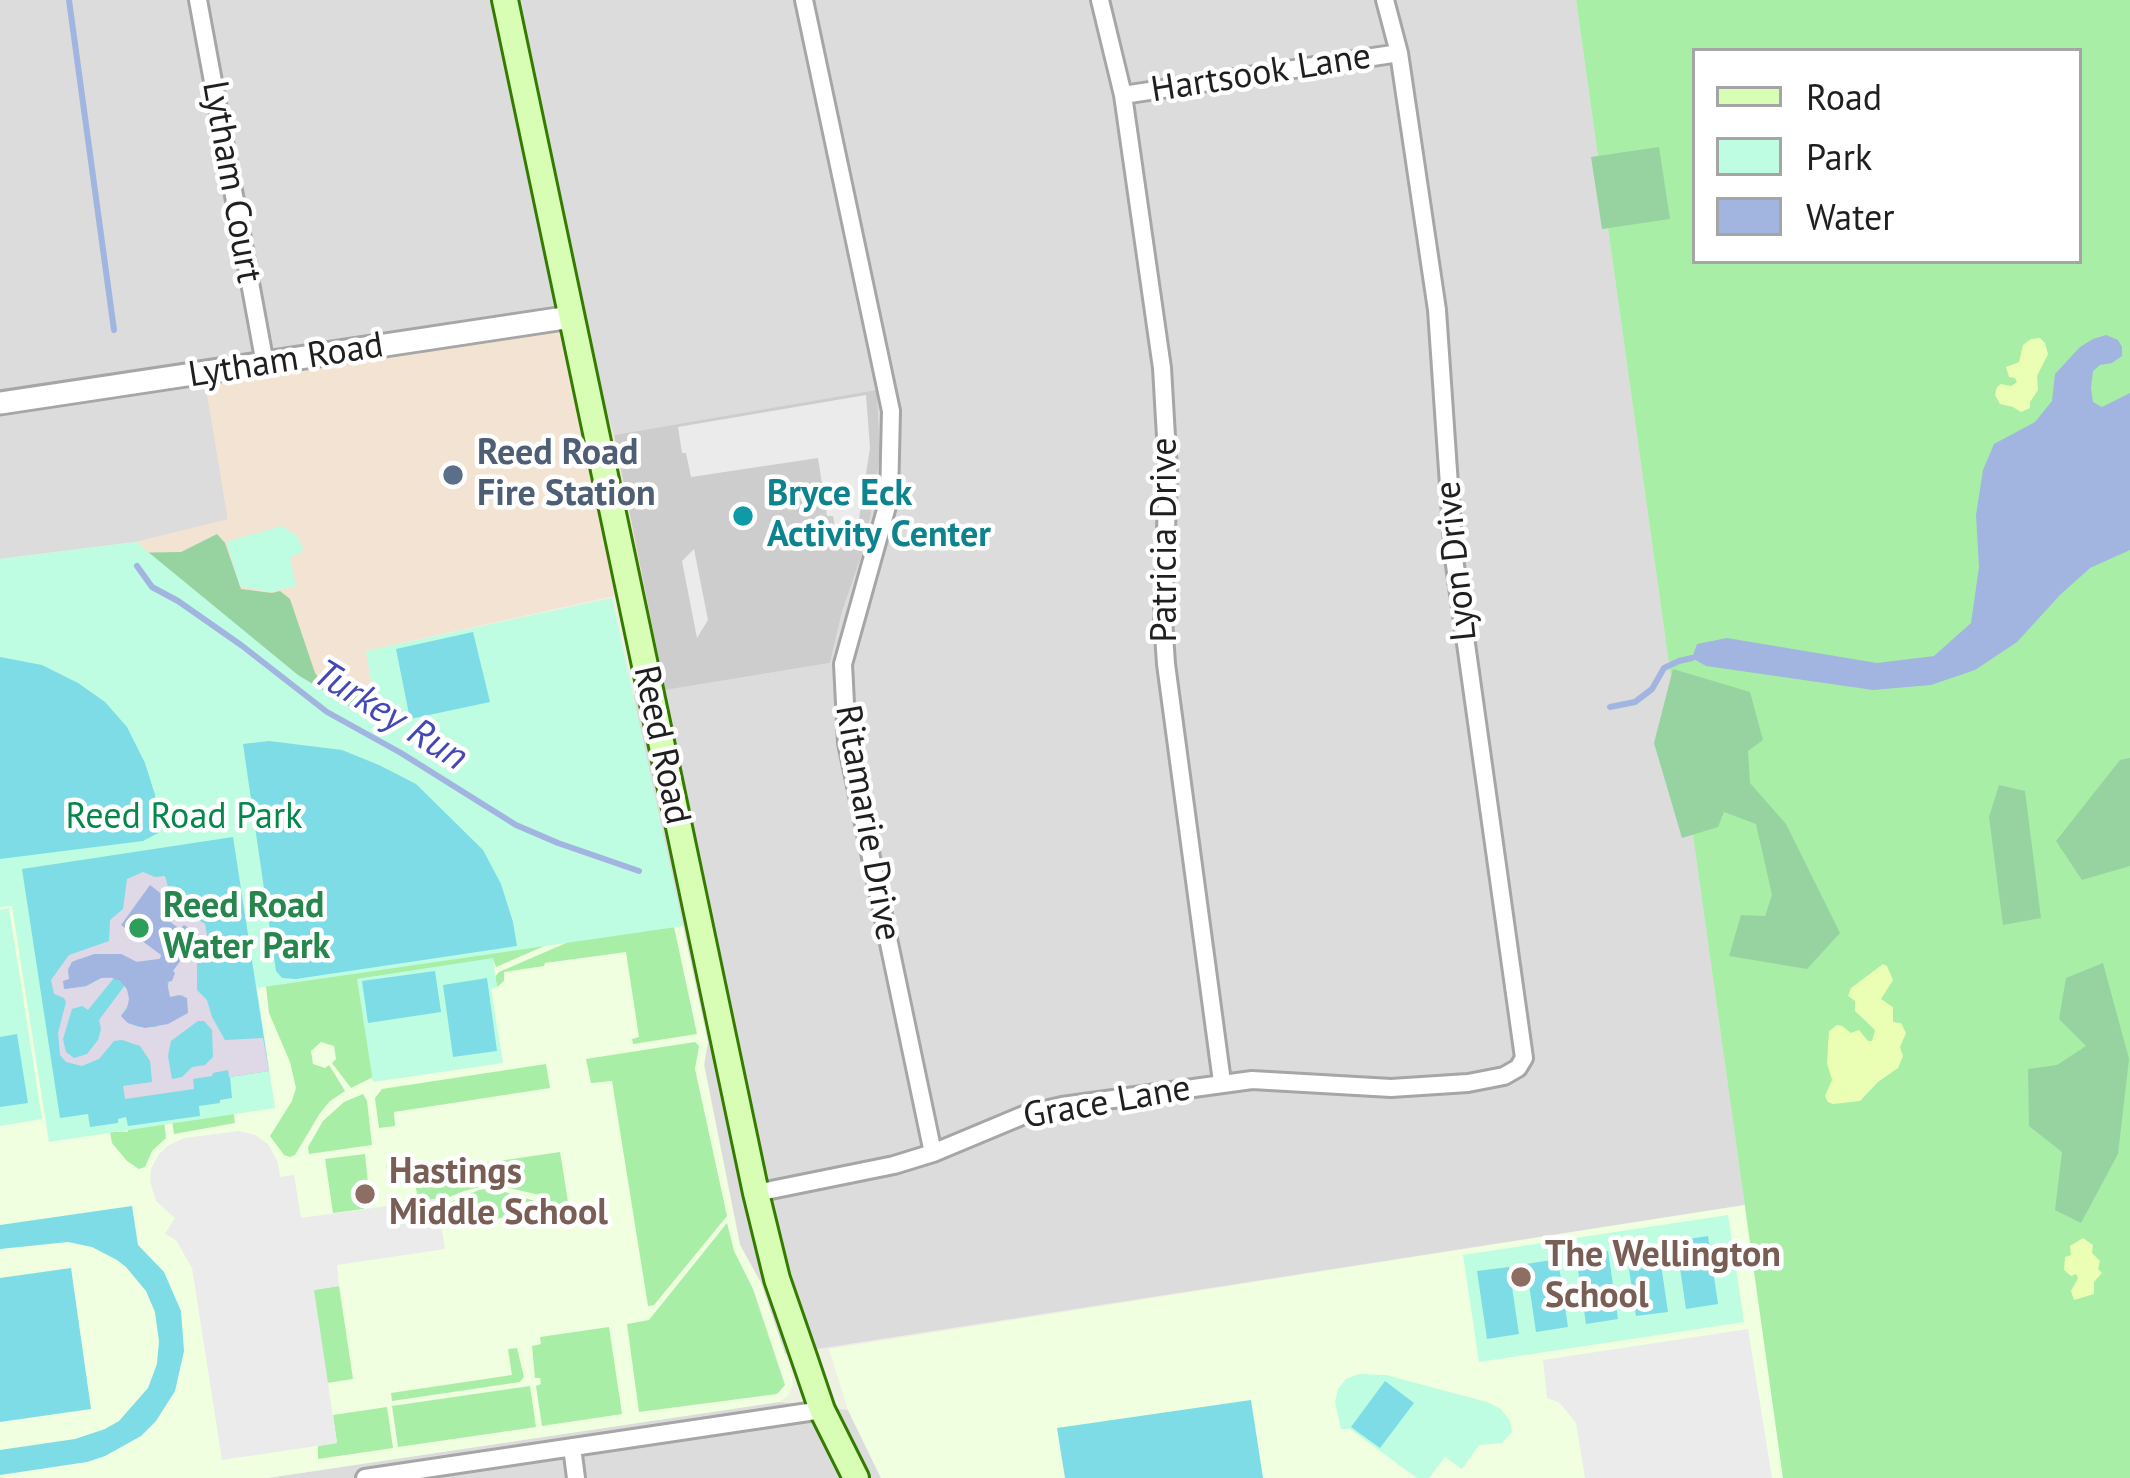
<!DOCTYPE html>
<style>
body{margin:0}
#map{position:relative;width:2130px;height:1478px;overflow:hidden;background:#eff0e4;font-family:"PT Sans",sans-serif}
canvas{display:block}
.legend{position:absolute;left:1692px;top:48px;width:390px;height:216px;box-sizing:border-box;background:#fff;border:3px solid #a5a5a5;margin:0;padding:15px 21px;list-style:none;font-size:36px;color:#1f1f1f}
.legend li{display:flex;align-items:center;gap:24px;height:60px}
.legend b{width:60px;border:3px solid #a5a5a5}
</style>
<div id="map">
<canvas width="2130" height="1478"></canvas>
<ul class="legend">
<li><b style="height:15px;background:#d8feb5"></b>Road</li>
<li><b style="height:33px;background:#befde1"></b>Park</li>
<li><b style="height:33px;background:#a2b5e1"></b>Water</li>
</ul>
</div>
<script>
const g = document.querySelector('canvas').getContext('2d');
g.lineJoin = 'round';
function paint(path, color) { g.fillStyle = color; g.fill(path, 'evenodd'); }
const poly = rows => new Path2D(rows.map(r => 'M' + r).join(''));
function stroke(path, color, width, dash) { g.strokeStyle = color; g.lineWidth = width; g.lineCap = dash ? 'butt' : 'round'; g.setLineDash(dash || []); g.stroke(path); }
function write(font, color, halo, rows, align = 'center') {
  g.font = font + ' "PT Sans",sans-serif'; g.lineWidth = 9; g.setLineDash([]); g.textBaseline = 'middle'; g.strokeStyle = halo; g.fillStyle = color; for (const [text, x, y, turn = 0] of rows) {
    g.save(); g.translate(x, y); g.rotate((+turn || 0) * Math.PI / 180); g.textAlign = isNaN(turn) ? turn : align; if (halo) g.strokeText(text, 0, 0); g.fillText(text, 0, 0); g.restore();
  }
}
const residential = poly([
 [0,0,1576,0,1745,1205,785,1354,761,1283,740,1245,704,1064,707,1040,633,695,830,663,842,612,864,548,874,499,880,453,877,391,614,435,573,312,204,372,228,520,136,542,0,559],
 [779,1402,848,1410,881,1478,267,1478]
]);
const commercial = poly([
 [574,312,614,435,645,589,366,651,379,725,298,675,136,542,228,519,203,371]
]);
const education = poly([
 [12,905,49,1142,256,988,683,926,708,1042,704,1065,740,1245,761,1283,792,1375,793,1385,788,1396,779,1402,267,1478,0,1478,0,907],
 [1745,1205,1783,1478,881,1478,848,1410,829,1349]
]);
const religious = poly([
 [877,390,880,453,874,499,864,548,842,612,830,663,665,690,614,435]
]);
const grass = poly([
 [1576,0,2130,0,2130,1478,1783,1478],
 [1695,51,2079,51,2079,261,1695,261],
 [667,893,496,967,493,959,358,979,373,1077,351,1088,332,1063,336,1059,334,1046,321,1042,311,1051,313,1064,325,1068,329,1065,345,1091,330,1101,320,1113,295,1155,290,1157,284,1155,270,1136,292,1101,296,1088,290,1062,269,1013,265,978],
 [668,899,697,1034,633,1044,632,1039,639,1037,626,952,545,963,544,966,504,972,504,981,497,987,495,977,499,972],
 [695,1042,699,1046,695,1069,727,1216,654,1305,648,1306,612,1081,591,1083,586,1059],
 [546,1064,550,1088,394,1112,395,1126,379,1128,375,1098,382,1089],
 [363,1094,367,1101,372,1145,309,1154,308,1147,323,1121,344,1102],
 [232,1098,235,1123,174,1134,172,1120],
 [164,1121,166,1138,152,1151,145,1167,139,1169,127,1161,112,1143,110,1132,128,1132,128,1126],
 [560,1152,569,1208,441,1227,438,1207,479,1190,492,1188,538,1202,540,1195,492,1184,464,1191,437,1202,436,1199,418,1201,415,1182,389,1186,386,1164,400,1162,403,1175],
 [365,1154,370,1203,363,1209,333,1213,325,1159],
 [727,1223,734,1251,753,1289,785,1385,777,1394,639,1412,627,1324,649,1320],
 [339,1286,353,1379,327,1383,313,1290],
 [609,1327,622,1414,542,1426,536,1386,541,1384,540,1378,535,1378,532,1346,541,1344,540,1337],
 [517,1348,524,1377,520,1382,392,1401,391,1393,512,1375,508,1349],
 [530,1386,536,1427,398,1447,392,1406],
 [387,1407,393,1448,318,1459,318,1446,337,1443,333,1415]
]);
const forest = poly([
 [1659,147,1670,219,1602,229,1591,157],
 [217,534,225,543,241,589,272,593,280,591,290,599,315,673,327,688,367,695,383,714,619,898,110,561,124,553,181,552],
 [1673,669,1750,692,1763,740,1748,751,1750,783,1786,824,1840,933,1807,969,1729,956,1741,915,1765,916,1772,895,1756,824,1724,812,1718,827,1682,838,1654,743],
 [2130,758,2130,866,2082,880,2056,841,2120,760],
 [1999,785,2025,791,2041,918,2003,925,1989,817],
 [2103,963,2129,1059,2118,1154,2081,1223,2055,1210,2062,1152,2029,1126,2028,1069,2057,1065,2086,1046,2059,1019,2066,978]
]);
const sand = poly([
 [2040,338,2045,343,2048,354,2037,376,2038,390,2030,402,2030,408,2021,412,2013,407,2000,404,1995,395,1997,387,2001,384,2011,386,2017,382,2015,378,2009,377,2006,367,2019,362,2023,345,2031,339],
 [1883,964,1887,966,1893,980,1881,999,1893,1007,1893,1022,1901,1023,1906,1033,1900,1047,1903,1056,1898,1068,1878,1082,1860,1101,1833,1104,1828,1102,1825,1096,1832,1080,1827,1063,1829,1031,1837,1025,1842,1026,1851,1033,1859,1030,1868,1041,1872,1041,1875,1030,1855,1011,1855,1001,1848,996,1851,988],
 [2083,1238,2093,1245,2092,1253,2100,1261,2098,1269,2102,1273,2094,1282,2094,1294,2074,1300,2071,1291,2078,1278,2076,1274,2071,1276,2064,1270,2065,1257,2071,1255,2070,1246]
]);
const park = poly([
 [282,526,297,536,304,550,290,558,296,586,271,592,240,586,227,544,228,541],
 [136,542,298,675,378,724,366,651,612,598,683,926,257,988,275,1108,49,1142,12,906,0,907,0,559],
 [9,908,42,1119,0,1126,0,910],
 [493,958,497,987,491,989,503,1063,373,1082,357,979],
 [1728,1215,1744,1322,1479,1362,1463,1255],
 [1359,1374,1386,1375,1487,1402,1501,1409,1510,1421,1512,1432,1502,1443,1479,1445,1462,1469,1445,1457,1429,1478,1417,1478,1350,1429,1341,1429,1335,1402,1338,1389,1346,1379]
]);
const pitch = poly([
 [473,632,490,702,410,719,396,649],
 [0,657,42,665,78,683,105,702,127,727,145,763,155,795,158,833,143,841,0,859],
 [269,741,342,750,379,765,416,784,483,850,501,884,513,922,517,946,296,979,282,978,276,971,243,744],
 [233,837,269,1071,230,1077,232,1098,220,1100,220,1103,199,1106,200,1116,128,1126,126,1117,118,1119,118,1123,90,1127,88,1114,60,1118,22,869],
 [435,971,441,1012,368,1023,362,981],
 [487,978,497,1051,453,1057,443,985],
 [17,1034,28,1103,0,1107,0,1037],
 [132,1206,138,1245,164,1272,181,1311,184,1351,175,1391,156,1421,141,1436,105,1456,87,1462,0,1475,0,1450,75,1439,105,1429,119,1421,148,1388,157,1364,159,1341,155,1312,146,1291,126,1267,117,1260,92,1247,68,1242,0,1249,0,1225],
 [1708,1236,1718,1304,1686,1309,1676,1241],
 [1658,1244,1668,1312,1636,1316,1626,1249],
 [1608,1251,1618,1319,1586,1324,1576,1256],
 [1558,1259,1568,1327,1536,1332,1526,1264],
 [1509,1267,1519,1334,1487,1339,1477,1271],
 [71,1268,91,1409,0,1422,0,1278],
 [1385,1381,1414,1403,1380,1448,1351,1427],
 [1251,1400,1263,1478,1065,1478,1057,1428]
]);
const parking = poly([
 [866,395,870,448,855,544,837,539,833,516,827,516,818,458,691,477,686,453,682,453,678,427],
 [694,549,708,620,697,638,682,561],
 [239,1131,255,1135,268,1144,278,1163,280,1177,294,1175,301,1218,437,1199,445,1249,337,1265,339,1286,314,1290,337,1443,222,1460,192,1268,176,1240,165,1234,175,1218,156,1201,150,1181,151,1169,159,1154,169,1145,184,1138],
 [1748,1329,1772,1478,1585,1478,1576,1423,1560,1403,1547,1398,1543,1360]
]);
const plaza = poly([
 [143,872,155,877,165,876,168,887,175,889,193,916,205,924,208,940,197,952,197,990,207,1000,212,1017,225,1040,263,1038,269,1071,229,1077,228,1070,213,1073,212,1076,193,1079,194,1089,125,1099,123,1086,152,1082,150,1061,140,1046,122,1040,114,1041,99,1059,82,1066,66,1062,60,1055,58,1033,66,1002,64,998,54,994,51,980,69,955,109,941,110,920,123,909,127,879],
 [150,886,167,919,180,930,167,990,170,998,184,995,156,1027,139,1027,128,1023,121,1016,129,1004,129,994,125,985,99,1020,101,1029,98,1040,87,1054,74,1058,66,1052,63,1039,72,1009,82,1006,88,1010,114,978,101,978,86,986,65,989,70,980,68,970,72,962,79,959,121,954,136,962,159,959,162,956],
 [198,1021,204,1021,212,1030,213,1057,205,1065,192,1067,182,1077,172,1079,168,1056,171,1041]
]);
const water = poly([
 [2106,335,2118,340,2122,347,2122,356,2112,363,2100,365,2093,371,2091,388,2093,402,2102,407,2130,393,2130,550,2090,568,2060,595,2017,642,1975,670,1931,685,1873,690,1706,666,1692,658,1697,644,1727,638,1877,663,1934,656,1971,623,1979,567,1976,515,1983,470,1994,444,2035,422,2052,401,2055,374,2080,347,2093,339],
 [150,885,177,906,167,920,180,929,184,925,199,935,173,971,175,973,172,981,167,982,170,997,179,995,187,998,188,1013,168,1024,145,1028,128,1023,121,1016,127,1009,129,999,127,989,120,981,110,977,101,978,86,986,64,989,63,981,69,979,68,970,72,962,94,954,121,954,137,962,160,959,161,955,121,925]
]);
const stream = poly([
 [69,0,114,330],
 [137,566,152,587,178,601,241,645,327,712,401,753,516,825,558,843,639,871],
 [1610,707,1635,702,1652,689,1664,668,1679,661,1692,658]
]);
const minor = poly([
 [198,0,265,364],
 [804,0,891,411,889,499,843,664,847,743,933,1153],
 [1100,0,1123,95,1162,368,1168,471,1163,619,1166,664,1222,1082],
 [1123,95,1399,53],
 [756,1193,894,1165,933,1153,1024,1115,1062,1106,1252,1080,1391,1088,1468,1083,1504,1076,1518,1068,1524,1058,1454,558,1437,310,1399,53,1385,0],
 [572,1447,576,1478],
 [365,1478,822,1410]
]);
const tertiary = poly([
 [0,403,571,317]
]);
const secondary = poly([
 [505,0,756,1193,777,1279,805,1360,822,1410,856,1478]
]);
const markers = [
 [453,475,12,"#5c6f8a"],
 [743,516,12,"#0f9aa8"],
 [139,928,12,"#2e9e5b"],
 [365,1194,12,"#8d6e63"],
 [1521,1277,12,"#8d6e63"]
];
const streetNames = [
 ["Hartsook Lane",1261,74,-9],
 ["Lytham Court",231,182,80],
 ["Lytham Road",286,361,-9],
 ["Patricia Drive",1166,540,-90],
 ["Lyon Drive",1457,561,-96],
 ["Reed Road",661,745,78],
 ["Ritamarie Drive",867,823,80],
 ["Grace Lane",1107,1103,-10]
];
const serviceNames = [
 ["Reed Road",477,454],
 ["Fire Station",477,495]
];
const cultureNames = [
 ["Bryce Eck",767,495],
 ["Activity Center",767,536]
];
const parkNames = [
 ["Reed Road Park",184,818]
];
const leisureNames = [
 ["Reed Road",163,907],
 ["Water Park",163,948]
];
const educationNames = [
 ["Hastings",389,1173],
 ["Middle School",389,1214],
 ["The Wellington",1545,1256],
 ["School",1545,1297]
];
const waterNames = [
 ["Turkey Run",390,716,32]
];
paint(residential, '#dddcdc');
paint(commercial, '#f2e3d2');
paint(education, '#f0ffdf');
paint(religious, '#cdcdcd');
paint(grass, '#a8eea7');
paint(forest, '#96d3a1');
paint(sand, '#ebffb4');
paint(park, '#befde1');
paint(pitch, '#7ddce5');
paint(parking, '#ebebeb');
paint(plaza, '#dfd8e6');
paint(water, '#a2b5e1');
stroke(stream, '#a2b5e1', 6);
stroke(minor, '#a6a6a6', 22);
stroke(tertiary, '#a6a6a6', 27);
stroke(secondary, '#347c00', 30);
stroke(minor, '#fff', 16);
stroke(tertiary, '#fff', 21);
stroke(secondary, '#d8feb5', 24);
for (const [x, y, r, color] of markers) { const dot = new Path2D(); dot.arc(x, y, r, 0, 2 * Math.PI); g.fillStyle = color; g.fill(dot); stroke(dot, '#fff', 4.5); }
write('36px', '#1f1f1f', '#fff', streetNames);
write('bold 36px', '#4e5e75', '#fff', serviceNames, 'left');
write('bold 36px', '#0d838f', '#fff', cultureNames, 'left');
write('36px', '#03874c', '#fff', parkNames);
write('bold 36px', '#27864d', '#fff', leisureNames, 'left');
write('bold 36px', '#785e54', '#fff', educationNames, 'left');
write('italic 39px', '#4447b6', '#fff', waterNames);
</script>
